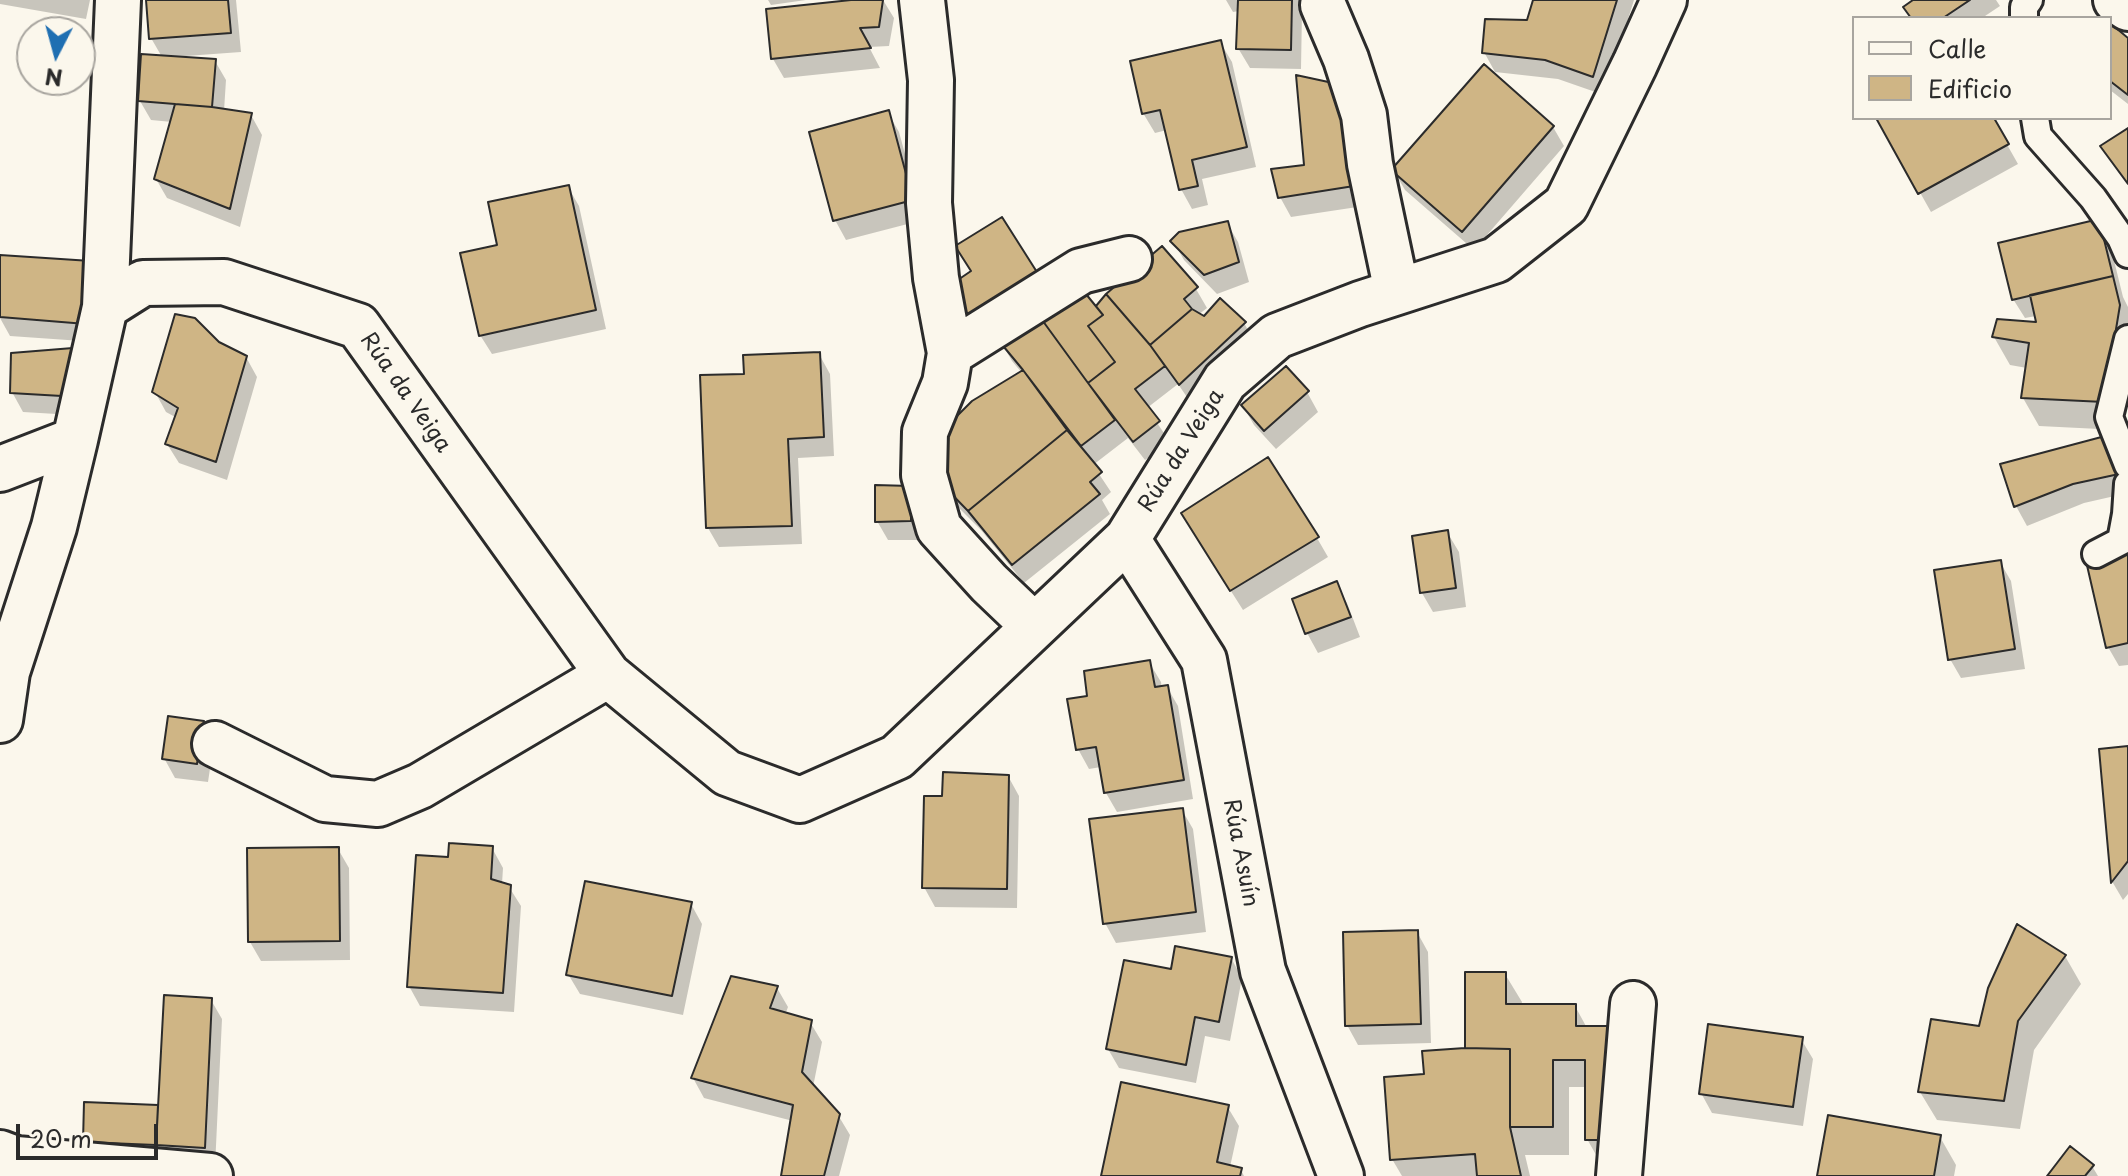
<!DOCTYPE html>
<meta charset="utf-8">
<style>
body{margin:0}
#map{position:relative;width:2128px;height:1176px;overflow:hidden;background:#fbf7ec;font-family:"Playpen Sans",sans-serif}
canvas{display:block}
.legend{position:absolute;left:1852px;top:16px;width:260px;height:104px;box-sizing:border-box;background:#fbf7ec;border:2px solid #a8a59f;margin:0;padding:10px 14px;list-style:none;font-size:24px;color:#2b2b2b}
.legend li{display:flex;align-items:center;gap:16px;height:40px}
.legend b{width:40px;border:2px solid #a8a59f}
.north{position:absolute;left:16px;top:16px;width:80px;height:80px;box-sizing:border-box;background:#fbf7ec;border:2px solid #a8a59f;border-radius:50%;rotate:186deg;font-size:22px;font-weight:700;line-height:32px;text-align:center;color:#2b2b2b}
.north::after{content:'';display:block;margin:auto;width:28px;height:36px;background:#1f6fb2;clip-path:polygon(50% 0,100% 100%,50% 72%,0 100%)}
.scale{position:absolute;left:16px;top:1124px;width:142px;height:36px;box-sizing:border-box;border:4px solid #2b2b2b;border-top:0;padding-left:10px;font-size:24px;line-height:28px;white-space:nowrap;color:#2b2b2b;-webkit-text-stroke:6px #fbf7ec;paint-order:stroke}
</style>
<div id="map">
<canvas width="2128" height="1176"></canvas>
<ul class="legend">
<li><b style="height:10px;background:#fbf7ec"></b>Calle</li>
<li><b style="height:22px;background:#cfb585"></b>Edificio</li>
</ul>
<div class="north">N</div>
<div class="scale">20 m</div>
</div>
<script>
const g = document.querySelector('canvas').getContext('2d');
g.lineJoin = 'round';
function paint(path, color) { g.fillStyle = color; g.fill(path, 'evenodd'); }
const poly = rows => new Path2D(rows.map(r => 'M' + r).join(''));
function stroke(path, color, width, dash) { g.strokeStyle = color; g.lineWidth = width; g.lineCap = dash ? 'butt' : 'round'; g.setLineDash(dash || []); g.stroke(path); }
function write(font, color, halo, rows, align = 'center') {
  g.font = font + ' "Playpen Sans",sans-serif'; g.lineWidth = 6; g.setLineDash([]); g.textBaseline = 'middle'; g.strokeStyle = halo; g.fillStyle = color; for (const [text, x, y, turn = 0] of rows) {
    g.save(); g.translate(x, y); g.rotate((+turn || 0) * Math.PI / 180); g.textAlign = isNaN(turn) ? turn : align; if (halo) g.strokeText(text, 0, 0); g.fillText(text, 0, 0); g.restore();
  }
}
const shadow = poly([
 [0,0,90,0,86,19,0,4],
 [148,0,236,0,241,52,186,56,186,59,215,61,226,80,224,111,251,115,262,135,240,227,167,198,156,179,172,122,151,120,140,101,162,57,151,38],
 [768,0,806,0,771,5],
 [869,0,883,0,894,18,889,46,869,47,880,68,784,78,773,59],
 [1226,0,1326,0,1329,5,1302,11,1301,69,1250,68,1238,48,1239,11,1233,12],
 [1535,0,1634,0,1604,95,1558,79,1495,72,1484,52,1529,22],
 [1916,0,1996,0,2000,6,1982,18,1912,18],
 [2110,26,2128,40,2128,104,2110,90],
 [1220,42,1232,62,1256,167,1202,179,1208,205,1192,209,1181,189,1167,130,1155,133,1143,113],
 [1299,77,1364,206,1291,217,1280,197,1307,167],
 [888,113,899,132,923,220,846,240,835,220],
 [1878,118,1992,118,2018,164,1931,212],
 [1553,127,1564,146,1474,250,1405,190,1394,171],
 [568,187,579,206,606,329,492,354,480,335,500,247],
 [2098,221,2109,240,2123,297,2128,307,2128,378,2119,430,2039,426,2023,398,2027,368,2010,365,1994,337,2038,324,2036,316,2025,318,2013,299],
 [1227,223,1238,242,1249,282,1217,294,1184,260,1173,241],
 [1162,249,1196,289,1207,308,1198,315,1244,323,1255,342,1191,403,1178,384,1147,408,1170,442,1145,460,1128,438,1093,465,1111,492,1102,500,1110,514,1024,583,981,530,948,497,1022,373,1012,361,1001,342,1095,309],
 [0,257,89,263,96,342,10,336,0,318],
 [218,343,246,357,257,377,227,480,179,463,167,444,177,418,166,412,155,392],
 [72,350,83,370,73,415,23,412,12,392],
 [819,354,830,374,834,456,798,458,802,544,719,547,708,528,746,376],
 [1307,392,1318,412,1276,449,1254,425,1243,406],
 [2108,438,2128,493,2084,503,2027,526,2016,506,2002,466],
 [910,488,921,507,921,540,888,540,877,521],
 [1447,532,1459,552,1466,607,1433,612,1422,593],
 [1194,533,1317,538,1328,557,1243,610],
 [2128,553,2128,665,2119,666,2108,647],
 [2000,562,2011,581,2025,669,1961,678,1950,659],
 [1336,584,1347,603,1360,637,1318,653,1307,633,1294,600],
 [1149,662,1161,682,1162,688,1167,687,1178,706,1193,799,1117,812,1106,793,1101,767,1089,769,1078,749,1090,697],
 [203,723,214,742,208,782,175,778,164,758],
 [2128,748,2128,894,2123,900,2113,883,2101,751],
 [1008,776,1019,796,1017,908,935,907,924,887],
 [1182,810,1193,829,1206,932,1116,943,1105,923],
 [492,848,503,868,502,884,509,887,521,906,514,1012,420,1006,409,986,450,859],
 [338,849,349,868,350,960,261,961,250,942],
 [691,904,702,924,683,1015,580,994,568,974],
 [1417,932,1428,952,1431,1043,1358,1045,1347,1025],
 [2065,956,2081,984,2034,1050,2020,1129,1937,1120,1920,1092,1980,1029],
 [1231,958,1242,978,1230,1041,1205,1036,1196,1083,1119,1068,1108,1049,1173,972],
 [1505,974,1522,1002,1521,1006,1575,1006,1587,1028,1603,1167,1587,1139,1587,1087,1569,1087,1569,1155,1525,1155,1530,1176,1402,1176,1392,1159,1426,1076,1467,1050],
 [777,988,788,1007,785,1015,810,1022,822,1042,813,1087,838,1115,850,1135,839,1176,783,1176,793,1121,704,1098,693,1078],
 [211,1000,222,1019,215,1167,96,1161,85,1142,86,1104,160,1107],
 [1801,1039,1813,1059,1803,1126,1712,1113,1701,1093],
 [1227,1106,1239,1126,1230,1167,1241,1170,1244,1176,1103,1176],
 [1940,1137,1956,1165,1954,1176,1819,1176],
 [2092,1166,2098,1176,2049,1176]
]);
const building = poly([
 [146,0,228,0,231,33,149,39,146,0],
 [851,0,883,0,879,27,860,28,871,48,771,59,766,9,851,0],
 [1238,0,1292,0,1291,50,1236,49,1238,0],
 [1533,0,1617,0,1593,77,1545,60,1482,53,1485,19,1527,20,1533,0],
 [1913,0,1970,0,1943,18,1911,18,1903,7,1913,0],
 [2110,23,2128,38,2128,95,2110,81,2110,23],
 [1221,40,1247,147,1192,160,1198,186,1179,190,1160,110,1142,114,1130,61,1221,40],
 [141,54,216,59,212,107,138,101,141,54],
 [1484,64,1554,126,1462,232,1391,170,1484,64],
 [1296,75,1333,83,1343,108,1354,186,1278,198,1271,169,1304,165,1296,75],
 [175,104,212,107,252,113,230,209,154,179,175,104],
 [889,110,913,200,833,221,809,132,889,110],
 [1876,118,1994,118,2009,144,1918,194,1876,118],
 [2128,128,2128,184,2100,146,2128,128],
 [569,185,596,310,479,336,460,253,497,245,488,202,569,185],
 [1002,217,1042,280,958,333,949,286,971,271,955,246,1002,217],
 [2099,219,2113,276,2012,300,1998,243,2099,219],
 [1228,221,1239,262,1204,275,1170,241,1179,232,1228,221],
 [1162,246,1198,287,1184,299,1192,309,1150,345,1106,294,1162,246],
 [0,255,91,261,86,324,0,317,0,255],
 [2113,276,2120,305,2104,402,2021,398,2029,343,1992,337,1997,319,2036,322,2030,295,2113,276],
 [1077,283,1103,315,1088,326,1115,362,1088,383,1037,313,1077,283],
 [1106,294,1150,345,1165,366,1135,389,1160,421,1133,442,1088,383,1115,362,1088,326,1103,315,1096,306,1106,294],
 [1220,298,1246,322,1179,385,1150,345,1192,309,1204,316,1220,298],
 [1037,313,1115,420,1081,446,1023,370,999,341,1037,313],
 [175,314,195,318,219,342,247,356,216,462,165,444,178,408,152,392,175,314],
 [73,348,62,396,10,393,11,353,73,348],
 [820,352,824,437,788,439,792,526,706,528,700,375,744,374,743,355,820,352],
 [1286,366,1309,391,1264,431,1241,405,1286,366],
 [1023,370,1067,430,968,511,935,477,942,431,972,401,1023,370],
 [1067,430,1102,472,1090,482,1100,494,1012,565,968,511,1067,430],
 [2109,435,2119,474,2073,484,2014,507,2000,464,2109,435],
 [1268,457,1319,537,1230,591,1181,513,1268,457],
 [875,485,911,486,911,521,875,522,875,485],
 [1448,530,1456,588,1420,593,1412,536,1448,530],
 [2128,551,2128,643,2106,648,2086,561,2128,551],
 [2001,560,2015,649,1948,660,1934,570,2001,560],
 [1337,581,1351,617,1305,634,1292,599,1337,581],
 [1150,660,1155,687,1168,685,1184,780,1104,793,1096,747,1076,750,1067,699,1087,696,1084,671,1150,660],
 [168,716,204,721,197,764,162,759,168,716],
 [2128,746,2128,861,2111,883,2099,749,2128,746],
 [943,772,1009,775,1007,889,922,888,924,796,942,796,943,772],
 [1183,808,1196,912,1103,924,1089,819,1183,808],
 [449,843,493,846,491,879,511,885,503,993,407,987,416,855,448,857,449,843],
 [339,847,340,941,248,942,247,848,339,847],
 [585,881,692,902,672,996,566,975,585,881],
 [2017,924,2066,955,2018,1021,2004,1101,1918,1092,1931,1019,1979,1026,1988,988,2017,924],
 [1418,930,1421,1024,1345,1026,1343,932,1418,930],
 [1175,946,1232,957,1219,1022,1195,1017,1186,1065,1106,1049,1124,960,1171,969,1175,946],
 [1465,972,1506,972,1506,1004,1576,1004,1576,1026,1614,1026,1614,1140,1585,1140,1585,1060,1553,1060,1553,1127,1510,1127,1510,1049,1465,1048,1465,972],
 [731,976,778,986,770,1008,812,1020,802,1072,840,1114,824,1176,781,1176,793,1105,691,1078,731,976],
 [164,995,212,998,205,1148,156,1145,164,995],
 [1708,1024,1803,1037,1793,1107,1699,1094,1708,1024],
 [1465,1048,1510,1049,1510,1127,1521,1176,1477,1176,1475,1154,1390,1160,1384,1077,1424,1074,1422,1051,1465,1048],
 [1121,1082,1229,1105,1217,1162,1242,1168,1240,1176,1101,1176,1121,1082],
 [84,1102,158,1105,156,1145,83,1142,84,1102],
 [1828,1115,1941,1135,1934,1176,1817,1176,1828,1115],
 [2070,1146,2094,1165,2085,1176,2047,1176,2070,1146]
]);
const lane = poly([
 [2024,18,2024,7,2029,0],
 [2035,118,2038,136,2093,198,2121,238,2128,254],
 [2128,339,2109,417,2128,465],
 [2096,554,2121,541,2126,514,2128,484]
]);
const street = poly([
 [922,0,931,80,929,203,936,278,950,353,945,383,925,432,924,475,939,528,989,583,1034,626],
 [2116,0,2128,8],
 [1323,5,1346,59,1364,115,1370,164,1397,292],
 [105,307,118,0],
 [950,353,1081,271,1129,259],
 [0,469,75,440,105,307,143,283,224,282,358,326,608,675,727,773,800,800,897,757,1127,539,1225,381,1277,336,1360,304,1496,260,1566,205,1635,64,1664,0],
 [1127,539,1204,660,1263,971,1341,1176],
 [0,720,7,672,54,527,75,440],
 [215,744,325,799,378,804,420,786,608,675],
 [0,1153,16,1159,210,1176],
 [1619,1176,1633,1004]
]);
const streetNames = [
 ["Rúa da Veiga",405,393,55],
 ["Rúa da Veiga",1182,451,-58],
 ["Rúa Asuín",1240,853,79]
];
paint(shadow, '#0003');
paint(building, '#cfb585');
stroke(building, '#2b2b2b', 2);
stroke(lane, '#2b2b2b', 32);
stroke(street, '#2b2b2b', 50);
stroke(lane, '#fbf7ec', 26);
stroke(street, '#fbf7ec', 44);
write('22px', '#2b2b2b', '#fbf7ec', streetNames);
</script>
